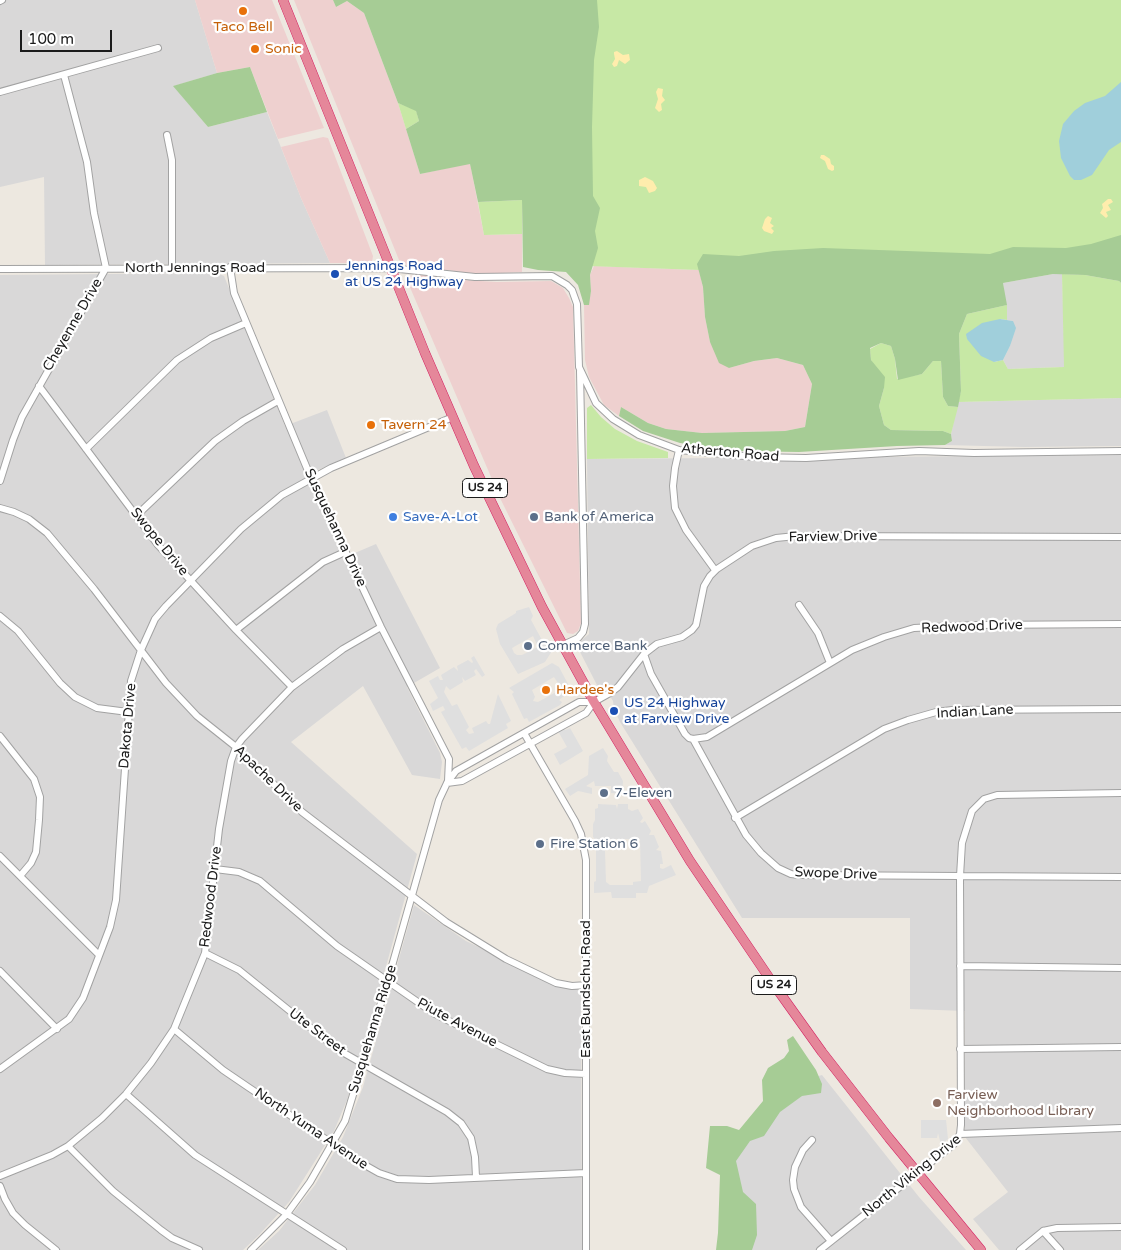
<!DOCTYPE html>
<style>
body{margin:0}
#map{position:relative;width:1121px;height:1250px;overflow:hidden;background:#ede8e0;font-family:"Varela Round",sans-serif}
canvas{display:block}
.scale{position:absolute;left:20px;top:30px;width:92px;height:22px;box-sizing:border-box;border:2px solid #1b1b1b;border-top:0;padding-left:6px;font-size:15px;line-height:18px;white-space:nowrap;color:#1b1b1b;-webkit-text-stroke:4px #fff;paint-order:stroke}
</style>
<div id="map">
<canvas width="1121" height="1250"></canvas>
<div class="scale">100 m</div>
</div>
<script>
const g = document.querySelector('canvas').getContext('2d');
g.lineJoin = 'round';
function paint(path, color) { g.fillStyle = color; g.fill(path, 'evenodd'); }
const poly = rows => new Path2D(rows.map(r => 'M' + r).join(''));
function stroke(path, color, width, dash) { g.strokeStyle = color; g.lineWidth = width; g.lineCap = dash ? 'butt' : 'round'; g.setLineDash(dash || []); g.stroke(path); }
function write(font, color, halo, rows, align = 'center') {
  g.font = font + ' "Varela Round",sans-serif'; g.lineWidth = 4.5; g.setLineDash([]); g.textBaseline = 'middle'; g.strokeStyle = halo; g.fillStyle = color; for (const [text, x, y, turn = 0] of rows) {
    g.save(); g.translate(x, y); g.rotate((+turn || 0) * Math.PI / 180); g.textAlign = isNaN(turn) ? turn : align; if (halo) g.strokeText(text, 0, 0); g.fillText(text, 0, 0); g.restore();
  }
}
const residential = poly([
 [0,0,195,0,217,73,174,86,208,127,267,112,301,198,330,263,45,265,44,177,0,187],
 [217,273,224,276,285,426,327,410,346,458,306,475,343,558,376,544,440,668,407,687,440,753,442,762,440,779,412,775,363,686,291,742,417,854,366,1039,347,1100,334,1131,289,1202,258,1236,243,1250,0,1250,0,275],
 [1053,274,1062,274,1065,367,1008,369,1003,360,1010,346,1013,321,1007,320,1003,283],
 [1121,398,1121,446,1024,447,945,445,952,441,951,434,958,402],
 [1121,455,1121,1250,999,1250,973,1219,1008,1192,965,1137,965,1011,910,1009,910,918,742,918,620,722,614,709,613,701,606,690,598,687,579,650,578,643,589,634,587,459],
 [414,905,466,941,561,986,575,988,581,991,582,1250,258,1250,279,1231,315,1185,343,1137,363,1087],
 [822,1075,919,1197,966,1250,724,1250,724,1156,780,1088]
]);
const commercial = poly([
 [195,0,272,0,324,128,278,139,250,67,217,73],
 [294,0,333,0,336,7,347,1,364,13,398,103,420,174,470,163,484,235,522,234,522,272,478,274,406,265,399,260],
 [323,137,328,138,373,256,372,262,367,263,330,263,301,198,281,147],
 [594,266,699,270,703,287,705,317,710,342,729,368,754,361,777,358,803,365,812,384,805,427,785,431,702,433,666,429,648,423,621,407,619,416,604,405,589,377,585,360,584,305,588,305,591,291,590,275],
 [417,274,464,280,497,282,551,281,563,288,569,298,573,307,581,623,578,631,573,634,567,633,500,498,409,285,408,277]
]);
const grass = poly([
 [585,0,1121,0,1121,259,895,277,588,266],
 [398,103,416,110,419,121,406,129],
 [522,200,522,234,484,235,478,202],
 [1062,274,1085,275,1119,281,1121,283,1121,398,958,402,961,391,959,334,967,314,1007,305,1007,320,1000,319,994,362,1003,360,1008,369,1064,367],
 [881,343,891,346,895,359,897,379,922,374,933,361,941,361,943,397,948,406,958,407,951,434,943,431,891,430,884,425,879,406,884,388,871,360,870,349],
 [591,405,601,417,615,429,637,441,668,452,668,458,587,459,587,408]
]);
const forest = poly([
 [333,0,597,0,599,27,594,60,592,127,593,196,600,208,595,231,598,248,590,275,591,291,589,305,584,305,578,285,566,272,538,270,523,267,522,200,478,202,470,164,420,174,406,129,419,121,416,111,398,103,364,13,347,1,336,7],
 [250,67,267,112,208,127,173,86,217,73],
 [1121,235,1121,283,1119,281,1085,275,1053,274,1003,283,1007,305,967,314,959,334,961,391,958,407,948,406,943,397,941,361,933,361,922,374,898,380,895,359,891,346,881,343,870,348,871,360,885,377,884,388,879,406,884,425,891,430,943,431,951,434,952,441,945,445,897,446,799,452,735,451,680,443,643,431,619,416,621,407,648,423,666,429,702,433,785,431,805,427,812,384,803,365,777,358,754,361,729,368,719,363,710,342,705,317,703,287,697,264,703,254,739,256,774,251,823,248,990,254,1013,247,1066,248,1091,244],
 [793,1036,816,1070,822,1084,821,1093,802,1096,780,1112,764,1136,750,1141,736,1161,743,1192,756,1204,757,1235,752,1250,716,1250,718,1233,720,1175,706,1168,710,1126,727,1126,739,1130,763,1101,762,1080,768,1068,784,1058,789,1051,787,1040]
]);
const sand = poly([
 [617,51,623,55,629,54,630,60,625,64,619,60,617,66,614,67,612,64,615,59,614,54,614,52],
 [658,88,663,89,662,96,665,100,661,104,662,110,659,112,655,108,658,99,656,92],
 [821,155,824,155,830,159,831,164,834,166,834,170,832,171,828,169,825,161,820,158],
 [645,177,653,181,657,188,655,191,649,193,646,187,639,186,639,180],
 [1108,199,1111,199,1113,202,1108,205,1111,210,1106,212,1108,216,1106,218,1100,213,1103,208,1102,204],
 [768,216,772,218,770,223,774,226,771,228,774,231,772,234,764,231,762,228,765,219]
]);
const parking = poly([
 [529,607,533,616,531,620,543,642,547,642,552,651,545,662,518,674,500,644,496,629,498,624,516,613,516,611],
 [533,636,538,647,522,655,517,655,514,653,512,648],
 [474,656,485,675,482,677,476,669,474,671,476,675,465,681,462,677,463,682,450,690,446,686,444,692,452,706,457,704,469,727,466,730,469,734,474,733,472,728,486,721,488,724,490,724,498,694,511,721,506,724,508,728,469,751,466,747,462,749,441,712,445,710,443,706,433,711,430,704,438,698,429,681,438,676,440,680,443,680,441,675,454,667,458,671,457,666,468,660,472,663,473,662,471,658],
 [552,663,559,667,568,684,564,696,559,700,562,702,560,705,529,722,527,718,524,719,512,694,514,692,509,688],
 [554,677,560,686,560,690,538,702,533,701,535,697,532,690],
 [564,728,565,730,570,728,583,751,560,765,554,754,567,747,558,731],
 [603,748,608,756,607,761,614,772,618,772,623,781,622,794,611,793,611,786,595,786,594,781,586,786,592,788,592,794,578,791,570,796,565,789,588,775,589,756],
 [598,804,616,805,617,809,618,804,628,804,628,809,632,811,638,809,643,818,640,822,642,823,645,821,651,831,649,835,654,835,659,847,656,850,661,851,663,864,660,864,660,868,663,869,671,865,676,875,649,886,647,893,636,893,636,898,612,898,611,892,594,893,594,882,596,881,596,840,593,837,593,824,595,820,595,809,598,808],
 [604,839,640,839,641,881,633,882,633,885,610,885,606,882,605,851,602,845],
 [921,1120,946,1120,948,1139,941,1145,938,1133,937,1138,921,1138]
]);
const water = poly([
 [1121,82,1121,142,1109,150,1092,175,1081,180,1074,180,1070,176,1061,158,1059,141,1063,124,1074,111,1085,103,1105,96],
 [1000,319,1013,321,1016,328,1010,346,1003,360,994,362,981,356,967,339,966,334,982,323]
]);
const minor = poly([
 [0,1,2,0],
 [0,92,158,48],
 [167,135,172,160,172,267],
 [230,267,234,293,311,478,381,627,449,759,448,781],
 [0,269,390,268,475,277,552,276,567,285,572,290,577,304,579,367,596,403,613,419,639,435,679,450,755,457,806,458,919,451,974,453,1121,451],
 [39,386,158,545,236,630,292,687],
 [86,449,177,360,211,338,246,323],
 [679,450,675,468,673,486,675,508,686,530,715,570],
 [0,481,13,440,22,417,106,268,94,213,87,162,64,75],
 [0,508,14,512,29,519,47,533,94,589,166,683,197,716,236,747,302,812,446,922,506,959,556,983,572,986,587,985],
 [136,516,215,441,243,421,278,401],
 [799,605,818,633,830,663],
 [0,616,18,631,60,683,75,697,97,708,128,712],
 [236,630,323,562,345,552],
 [563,645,578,638,583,632,585,624,580,371],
 [644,654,651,674,685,734,689,738,693,739,746,835,761,853,778,868,791,874,799,875,1121,877],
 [524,733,575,821,581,834,586,860,586,1250],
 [0,736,34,779,40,797,39,820,36,852,31,863,20,876],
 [693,739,707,737,852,650,884,637,914,628,976,625,1121,624],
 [447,783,462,781,586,713,594,702],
 [735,818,884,729,908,720,936,712,952,710,1121,709],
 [0,856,99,955],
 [215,869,239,872,260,881,337,946,435,1014,547,1069,565,1073,586,1074],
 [205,953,239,970,337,1049,447,1112,461,1123,471,1138,475,1157,476,1177],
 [960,966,1121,968],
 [0,971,57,1029],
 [174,1029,223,1070,248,1087,333,1144,347,1155,379,1173,397,1179,429,1180,586,1173],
 [960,1049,1121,1047],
 [0,1069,69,1019,83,998,110,927,116,900,131,681,141,650,155,619,166,606,241,529,282,495,331,468,453,417],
 [126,1094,195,1155,343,1250],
 [960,1134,1121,1128],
 [812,1140,803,1150,795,1167,793,1180,794,1189,801,1207,831,1241],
 [68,1146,113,1191,161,1230,172,1238,199,1250],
 [0,1176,52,1155,68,1146,102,1118,126,1094,151,1063,174,1029,205,953,219,829,231,761,236,747,242,739,292,687,343,649,381,627],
 [0,1186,5,1199,13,1213,25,1225,56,1250],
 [1043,1231,1060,1250],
 [251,1250,286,1215,310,1182,345,1121,388,980,439,800,447,783,456,771,579,702,594,702,610,693,618,687,644,654,657,644,682,637,692,630,696,625,704,586,710,576,717,569,752,546,776,538,796,536,1121,537],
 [820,1250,954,1144,960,1134,961,1125,960,876,962,843,972,811,984,799,997,795,1121,793],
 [1020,1250,1043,1231,1057,1228,1121,1227]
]);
const highway = poly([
 [283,0,425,353,474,466,542,607,594,702,690,861,772,982,822,1052,889,1138,981,1250]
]);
const markers = [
 [243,11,5,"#e8710a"],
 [255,49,5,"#e8710a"],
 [335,274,5,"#1a4fb4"],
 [371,425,5,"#e8710a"],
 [393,517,5,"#3f7fe0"],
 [534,517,5,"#5c6f8a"],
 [528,646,5,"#5c6f8a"],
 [546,690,5,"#e8710a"],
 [614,711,5,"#1a4fb4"],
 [604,793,5,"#5c6f8a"],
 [540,844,5,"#5c6f8a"],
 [937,1103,5,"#8d6e63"]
];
const shields = [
 [485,488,45],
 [774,985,45]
];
const shieldNames = [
 ["US 24",485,488],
 ["US 24",774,985]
];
const foodNames = [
 ["Taco Bell",243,27,"center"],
 ["Sonic",265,49],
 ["Tavern 24",381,425],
 ["Hardee's",556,690]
];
const transitNames = [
 ["Jennings Road",345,266],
 ["at US 24 Highway",345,282],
 ["US 24 Highway",624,703],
 ["at Farview Drive",624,719]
];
const streetNames = [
 ["North Jennings Road",195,268],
 ["Cheyenne Drive",73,325,-60],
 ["Atherton Road",730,453,5],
 ["Susquehanna Drive",335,528,65],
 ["Farview Drive",833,537,-1],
 ["Swope Drive",159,542,51],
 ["Redwood Drive",972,627,-2],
 ["Indian Lane",975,712,-3],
 ["Dakota Drive",128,726,-85],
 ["Apache Drive",268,779,44],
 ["Swope Drive",836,874,2],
 ["Redwood Drive",211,897,-83],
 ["East Bundschu Road",586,989,-90],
 ["Piute Avenue",457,1023,28],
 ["Susquehanna Ridge",373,1029,-73],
 ["Ute Street",317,1032,37],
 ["North Yuma Avenue",311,1129,34],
 ["North Viking Drive",912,1176,-39]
];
const shopNames = [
 ["Save-A-Lot",403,517]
];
const serviceNames = [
 ["Bank of America",544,517],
 ["Commerce Bank",538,646],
 ["7-Eleven",614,793],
 ["Fire Station 6",550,844]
];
const educationNames = [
 ["Farview",947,1095],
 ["Neighborhood Library",947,1111]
];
paint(residential, '#d9d8d8');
paint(commercial, '#eed0cf');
paint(grass, '#c7e8a5');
paint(forest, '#a6cc95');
paint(sand, '#ffedad');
paint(parking, '#dfdfdf');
paint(water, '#a0cfdb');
stroke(minor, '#a2a2a2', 8);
stroke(highway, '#d42463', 10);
stroke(minor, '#fff', 6);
stroke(highway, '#e5879a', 9);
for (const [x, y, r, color] of markers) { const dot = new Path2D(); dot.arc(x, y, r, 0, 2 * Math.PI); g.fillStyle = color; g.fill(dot); stroke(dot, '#fff', 2); }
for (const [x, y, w] of shields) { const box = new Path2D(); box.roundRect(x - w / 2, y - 9.5, w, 19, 4); g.fillStyle = '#fff'; g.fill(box); stroke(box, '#1b1b1b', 1); }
write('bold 12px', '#1b1b1b', null, shieldNames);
write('14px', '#c56008', '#fff', foodNames, 'left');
write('14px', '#164399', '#fff', transitNames, 'left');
write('14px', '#1b1b1b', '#fff', streetNames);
write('14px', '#366cbe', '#fff', shopNames, 'left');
write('14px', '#4e5e75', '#fff', serviceNames, 'left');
write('14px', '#785e54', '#fff', educationNames, 'left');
</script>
